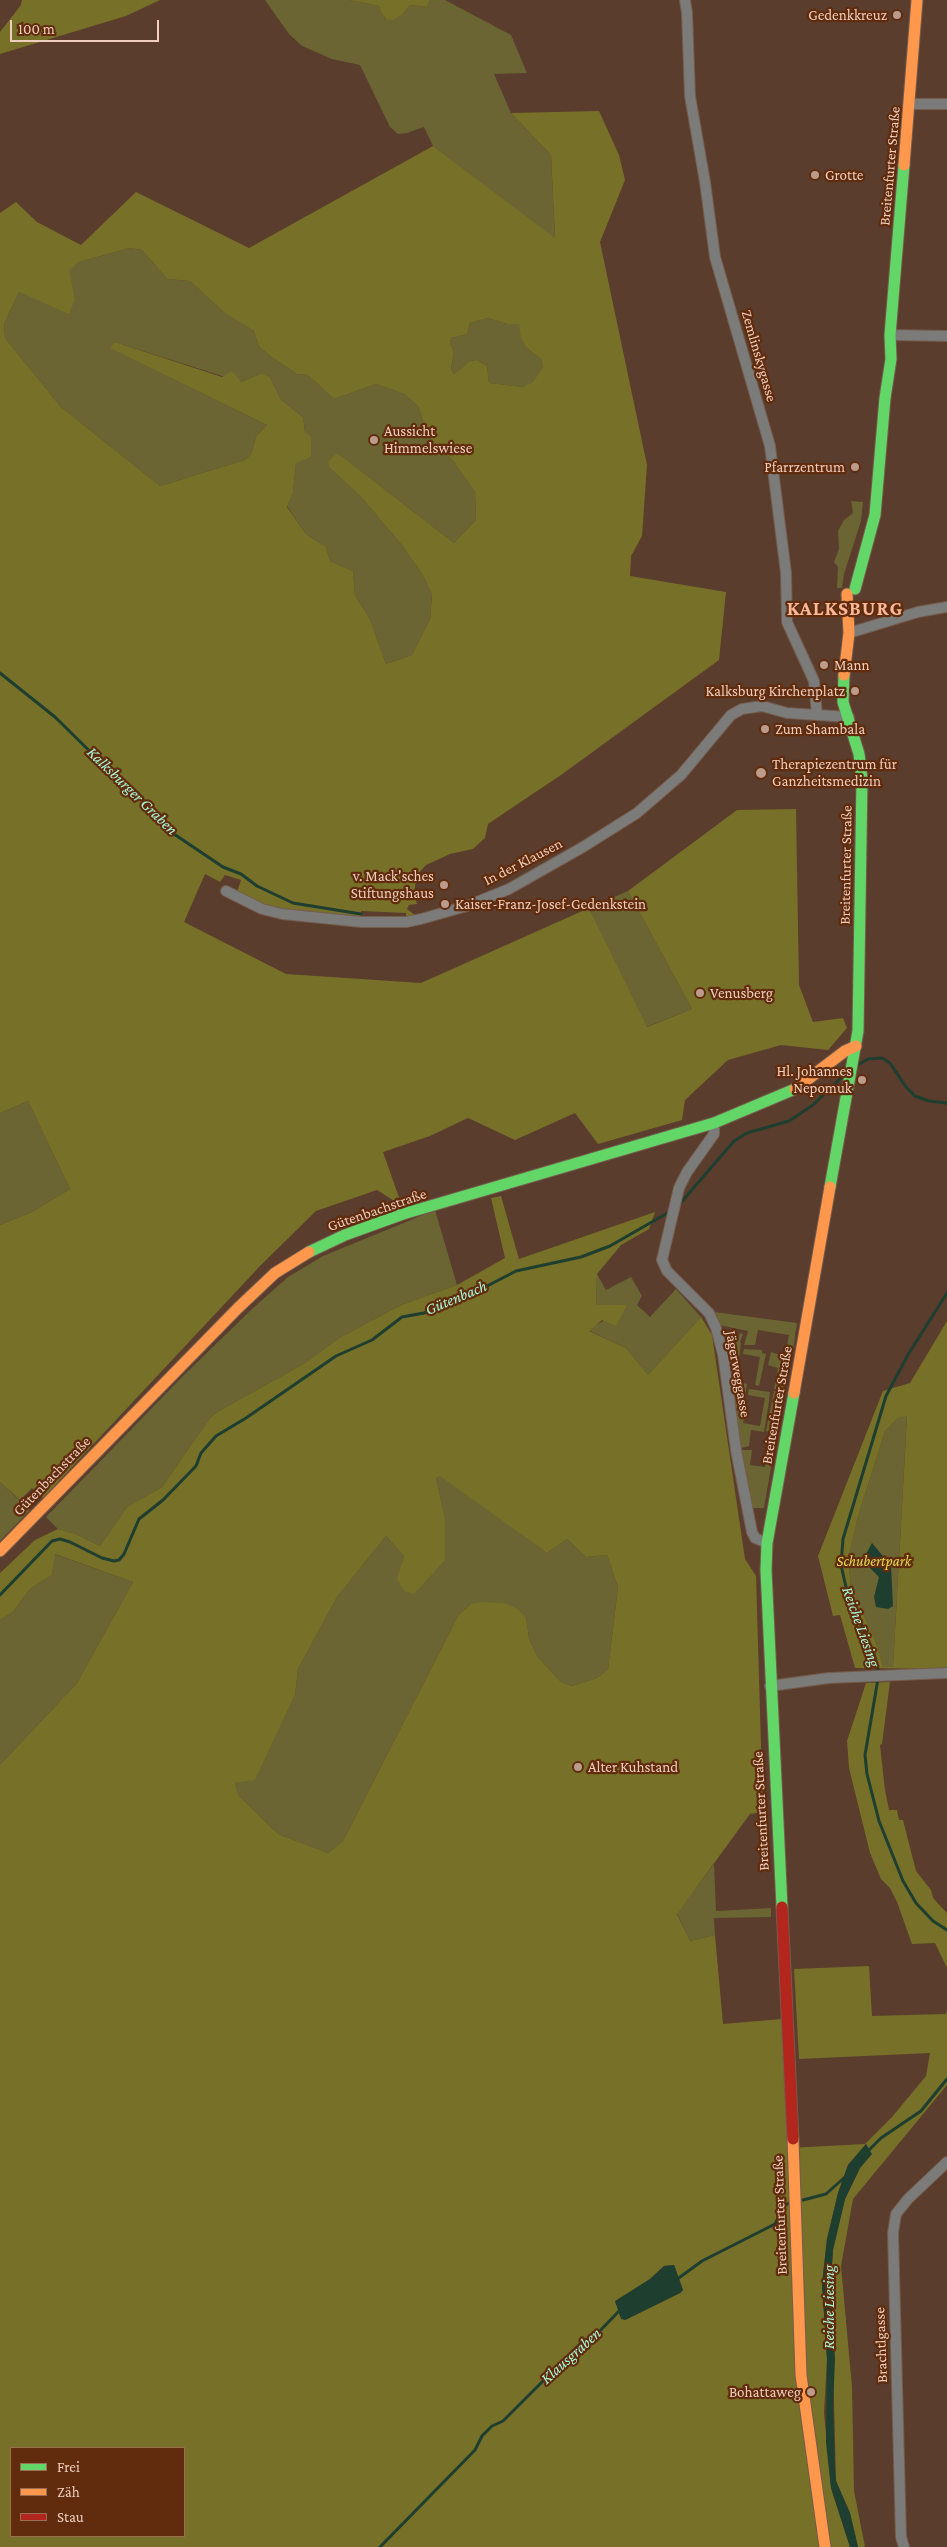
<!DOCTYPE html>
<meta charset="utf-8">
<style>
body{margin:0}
#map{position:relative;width:947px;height:2547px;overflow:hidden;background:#5a3d2c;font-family:"Crimson Pro",serif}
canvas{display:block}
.legend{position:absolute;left:10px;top:2447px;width:175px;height:90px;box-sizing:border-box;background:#612c0d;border:1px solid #9a6d54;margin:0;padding:6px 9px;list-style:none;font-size:15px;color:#efcebe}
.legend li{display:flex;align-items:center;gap:10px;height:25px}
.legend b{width:25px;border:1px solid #9a6d54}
.scale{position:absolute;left:10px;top:20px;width:149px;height:22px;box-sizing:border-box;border:2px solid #efcebe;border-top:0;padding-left:6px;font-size:15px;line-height:18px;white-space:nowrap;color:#efcebe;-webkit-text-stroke:4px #612c0d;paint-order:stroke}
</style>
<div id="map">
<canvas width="947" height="2547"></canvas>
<ul class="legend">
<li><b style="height:6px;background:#63d668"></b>Frei</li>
<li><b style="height:6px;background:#ff974d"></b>Zäh</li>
<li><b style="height:6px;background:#b3261e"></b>Stau</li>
</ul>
<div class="scale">100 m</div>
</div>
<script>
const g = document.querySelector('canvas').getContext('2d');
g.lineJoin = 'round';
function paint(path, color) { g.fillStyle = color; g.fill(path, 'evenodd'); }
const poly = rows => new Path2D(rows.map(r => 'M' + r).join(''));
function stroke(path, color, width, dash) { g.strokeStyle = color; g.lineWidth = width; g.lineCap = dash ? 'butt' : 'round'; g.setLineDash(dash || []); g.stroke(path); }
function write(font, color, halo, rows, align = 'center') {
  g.font = font + ' "Crimson Pro",serif'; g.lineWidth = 4.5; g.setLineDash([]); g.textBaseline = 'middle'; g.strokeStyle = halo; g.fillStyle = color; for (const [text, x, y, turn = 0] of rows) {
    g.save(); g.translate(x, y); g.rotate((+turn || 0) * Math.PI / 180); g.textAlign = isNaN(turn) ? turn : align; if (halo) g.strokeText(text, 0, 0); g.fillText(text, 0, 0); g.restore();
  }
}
const green = poly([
 [265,0,349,0,379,6,381,13,386,19,403,14,410,5,427,7,430,0,445,0,511,35,527,73,494,74,511,113,551,155,555,239,433,146,424,127,407,133,398,134,390,127,360,65,332,59,302,46,289,34],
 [130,248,142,250,167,279,190,281,226,314,254,331,259,347,272,357,297,374,308,375,334,399,376,384,404,394,418,406,428,436,454,462,475,492,476,520,454,543,343,457,330,468,362,498,401,544,423,575,432,595,430,619,412,655,386,664,370,619,355,595,353,571,330,561,326,547,306,534,287,506,293,492,296,463,305,432,303,417,281,400,270,377,262,373,241,382,115,342,111,348,267,425,256,437,251,454,245,460,160,486,61,407,5,338,4,324,19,292,75,299,68,270,79,262],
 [488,318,507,324,519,324,527,348,541,359,543,367,534,382,523,387,489,383,487,366,477,360,470,361,454,374,451,369,454,352,450,343,451,338,467,334,470,323],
 [851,501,863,502,861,521,844,574,842,588,837,588,838,567,834,562,839,549,838,531,844,520,853,513],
 [628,891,692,1009,646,1027,589,908],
 [28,1101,70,1189,32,1212,0,1225,0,1113],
 [435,1210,457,1285,401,1305,339,1338,305,1363,219,1411,210,1418,162,1487,127,1507,100,1546,76,1534,58,1529,46,1517,184,1375,253,1308,288,1277,323,1256],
 [597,1274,606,1290,631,1277,642,1296,637,1305,650,1317,676,1289,701,1317,648,1375,626,1348,588,1330,627,1306,596,1306],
 [714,1312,797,1323,793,1350,786,1351,789,1335,758,1330,755,1345,744,1345,748,1331,719,1325],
 [724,1333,726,1333,731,1341,737,1342,740,1333,743,1334,740,1342,741,1343,738,1366,730,1368],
 [744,1349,762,1350,762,1353,766,1354,759,1386,755,1385,760,1357,743,1354],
 [771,1352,789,1358,784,1391,774,1389,778,1368,768,1365],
 [737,1369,740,1370,738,1382,747,1384,743,1407,735,1408,731,1370],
 [749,1389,770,1392,769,1401,764,1432,751,1430,749,1446,741,1448,736,1411,746,1409,743,1423,760,1426,765,1398,748,1395],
 [774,1391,784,1394,777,1434,766,1431],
 [907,1415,893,1667,883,1667,878,1647,851,1586,848,1560,857,1520,885,1431,898,1418],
 [771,1438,776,1439,764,1508,752,1508,741,1450,752,1450,750,1465,765,1467],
 [440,1475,547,1553,567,1539,586,1557,607,1555,618,1587,608,1669,597,1678,572,1686,561,1682,537,1656,529,1638,526,1618,471,1604,459,1614,343,1841,328,1853,278,1834,239,1796,235,1783,255,1779,295,1695,298,1669,337,1597,386,1536,404,1556,398,1579,445,1518,436,1478],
 [0,1482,30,1510,0,1541],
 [54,1554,133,1582,77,1683,0,1765,0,1620,13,1612,30,1589,52,1575],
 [714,1864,716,1911,771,1908,771,1917,714,1918,715,1935,690,1941,677,1913]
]);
const forest = poly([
 [22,0,160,0,126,16,0,54,0,32,21,5],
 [349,0,430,0,427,7,410,5,403,14,393,20,386,19,381,13,379,6],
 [599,111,619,155,625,180,600,242,647,465,642,536,631,556,630,576,726,592,719,660,561,775,488,824,485,838,473,849,450,854,426,865,417,875,414,893,417,904,409,905,407,909,416,916,406,917,406,913,361,911,361,918,340,918,268,907,237,892,241,880,225,875,220,882,205,874,184,922,286,974,421,983,589,908,647,1027,692,1009,628,891,737,810,796,809,799,985,813,1022,843,1018,847,1028,828,1050,781,1045,728,1060,685,1100,682,1120,598,1144,575,1113,515,1140,468,1118,430,1136,383,1152,402,1206,377,1190,316,1211,261,1265,43,1498,32,1488,20,1500,0,1482,0,1225,32,1212,70,1189,28,1101,0,1113,0,213,16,202,37,222,81,245,136,192,249,248,433,146,555,238,551,155,511,113],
 [130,248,142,250,167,279,190,281,226,314,254,331,259,347,272,357,297,374,308,375,334,399,376,384,404,394,418,406,428,436,454,462,475,492,476,520,454,543,343,457,336,454,328,462,330,468,362,498,401,544,423,575,432,595,430,619,412,655,386,664,370,619,355,595,353,571,330,561,326,547,306,534,287,507,293,492,296,463,311,457,311,437,305,432,303,417,281,400,270,377,262,373,241,382,232,371,222,377,115,342,110,348,267,425,256,437,251,454,245,460,160,486,61,407,5,338,4,324,19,292,69,314,75,299,69,270,79,262],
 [488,318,507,324,519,324,521,338,527,348,541,359,543,367,533,382,523,387,489,383,487,366,477,360,470,361,454,374,451,369,454,352,450,343,451,338,467,334,470,323],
 [501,1196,519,1259,655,1212,649,1229,621,1245,597,1274,596,1305,627,1305,616,1326,602,1320,589,1331,626,1348,648,1375,701,1317,712,1335,745,1559,756,1576,763,1812,750,1814,677,1914,690,1941,715,1935,723,2024,782,2019,789,2148,865,2144,892,2117,926,2076,930,2053,799,2059,794,1969,869,1966,872,2016,946,2014,947,2009,947,2085,853,2199,841,2266,852,2387,854,2491,865,2547,858,2547,850,2513,836,2481,831,2279,833,2250,845,2199,860,2168,871,2154,866,2144,848,2165,838,2193,827,2239,822,2284,827,2359,824,2413,831,2488,850,2547,0,2547,0,1765,77,1683,133,1582,55,1554,52,1575,30,1589,13,1612,0,1620,0,1573,35,1540,58,1529,76,1534,100,1546,127,1507,162,1487,210,1418,219,1411,305,1363,339,1338,401,1305,457,1285,505,1258,491,1198],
 [440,1476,547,1553,567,1539,586,1557,607,1555,618,1587,608,1669,597,1678,572,1686,561,1682,537,1656,529,1638,526,1618,518,1609,504,1603,483,1602,471,1604,459,1614,343,1841,328,1853,278,1834,239,1796,235,1783,255,1780,295,1695,298,1669,337,1597,386,1536,404,1556,397,1579,404,1591,414,1594,445,1560,445,1518,436,1478],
 [674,2265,683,2290,680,2293,625,2320,615,2302,650,2279,664,2266],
 [11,2448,184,2448,184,2536,11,2536],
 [947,1321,947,1669,855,1668,840,1615,833,1616,818,1556,883,1391,910,1383],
 [907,1416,893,1667,883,1667,878,1647,851,1586,848,1560,857,1520,885,1431,898,1418],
 [890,1682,882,1744,880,1745,885,1790,889,1810,897,1810,899,1820,903,1820,916,1871,931,1890,933,1898,947,1913,947,1968,935,1943,912,1944,897,1902,890,1888,881,1879,870,1853,849,1768,847,1741,866,1683]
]);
const water = poly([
 [872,1543,891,1566,893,1606,888,1609,876,1607,874,1597,879,1577,866,1564,866,1554],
 [866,2144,872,2154,860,2168,845,2199,833,2250,831,2279,835,2360,833,2405,835,2469,836,2481,850,2513,858,2547,850,2547,831,2488,826,2442,827,2359,822,2284,827,2239,838,2193,848,2165],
 [674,2265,683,2290,680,2293,625,2320,621,2319,615,2301,650,2279,664,2266]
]);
const stream = poly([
 [0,673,55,717,115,776,138,793,162,826,223,867,241,874,257,886,293,903,361,914],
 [856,1066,868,1059,882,1058,890,1063,906,1087,915,1096,929,1101,947,1103],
 [678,1206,734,1141,747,1133,789,1121,813,1105,845,1074],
 [947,1293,909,1353,886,1396,843,1539,841,1565,846,1587,874,1654,879,1673,865,1755,867,1774,879,1821,903,1881,916,1903,933,1921,947,1930],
 [0,1595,52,1541,60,1539,70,1542,102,1558,114,1561,119,1560,124,1554,139,1519,163,1500,196,1466,201,1453,216,1436,246,1418,336,1356,372,1340,402,1317,424,1313,468,1296,516,1271,581,1257,610,1246,671,1211],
 [868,2151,881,2138,921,2111,947,2079],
 [803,2200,826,2194,845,2177],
 [676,2280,702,2261,775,2224,785,2205,790,2203],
 [380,2547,475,2450,482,2436,492,2426,503,2421,580,2344,594,2337,620,2310]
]);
const street = poly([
 [685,0,687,13,690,96,705,182,715,257,770,446,786,573,787,622,814,681,817,715],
 [911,104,947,104],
 [890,335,947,336],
 [849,633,918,612,947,607],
 [226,891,262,909,282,914,361,922,407,922,421,919,467,906,509,889,583,847,637,813,681,775,731,715,742,709,762,706,787,713,849,717],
 [714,1123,714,1134,687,1172,679,1188,662,1260,667,1271,709,1313,716,1328,723,1354,736,1450,752,1532,755,1538,767,1543],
 [770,1686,829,1678,947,1673],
 [904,2547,901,2537,893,2233,896,2214,908,2199,947,2162]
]);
const fast = poly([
 [855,589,875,515,885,398,891,359,890,335,904,165],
 [830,1187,858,1031,862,779,859,754,843,702,844,675],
 [309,1252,345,1235,403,1214,714,1123,795,1089],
 [782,1907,766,1570,767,1543,794,1393]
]);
const slow = poly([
 [904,165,917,0],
 [844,675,849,633,847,594],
 [795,1089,845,1051,856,1046],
 [794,1393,830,1187],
 [0,1551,238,1308,275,1273,309,1252],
 [793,2139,801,2375,825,2547]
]);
const jam = poly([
 [782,1907,793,2139]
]);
const markers = [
 [897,15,5,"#bb9b8b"],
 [815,175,5,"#bb9b8b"],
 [374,440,5,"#bb9b8b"],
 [855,467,5,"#bb9b8b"],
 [824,665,5,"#bb9b8b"],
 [855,691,5,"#bb9b8b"],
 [765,729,5,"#bb9b8b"],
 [761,773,6,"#bb9b8b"],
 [444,885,5,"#bb9b8b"],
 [445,904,5,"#bb9b8b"],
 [700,993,5,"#bb9b8b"],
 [862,1080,5,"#bb9b8b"],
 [578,1767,5,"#bb9b8b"],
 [811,2392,5,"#bb9b8b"]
];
const poiNames = [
 ["Gedenkkreuz",887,15,"right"],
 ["Grotte",825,175],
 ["Aussicht",384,431],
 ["Himmelswiese",384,448],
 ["Pfarrzentrum",845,467,"right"],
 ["Mann",834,665],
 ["Kalksburg Kirchenplatz",845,691,"right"],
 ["Zum Shambala",775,729],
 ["Therapiezentrum für",772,764],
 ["Ganzheitsmedizin",772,781],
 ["v. Mack'sches",434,876,"right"],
 ["Stiftungshaus",434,893,"right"],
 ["Kaiser-Franz-Josef-Gedenkstein",455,904],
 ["Venusberg",710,993],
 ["Hl. Johannes",852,1071,"right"],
 ["Nepomuk",852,1088,"right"],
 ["Alter Kuhstand",588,1767],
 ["Bohattaweg",801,2392,"right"]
];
const streetNames = [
 ["Breitenfurter Straße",890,166,-85],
 ["Zemlinskygasse",759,356,74],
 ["In der Klausen",523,862,-27],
 ["Breitenfurter Straße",846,865,-89],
 ["Gütenbachstraße",377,1210,-19],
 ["Jägerweggasse",738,1374,80],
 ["Breitenfurter Straße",777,1405,-80],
 ["Gütenbachstraße",52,1476,-46],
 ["Breitenfurter Straße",761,1811,-93],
 ["Breitenfurter Straße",780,2215,-92],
 ["Brachtlgasse",881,2345,-92]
];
const parkNames = [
 ["Schubertpark",874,1561]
];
const waterNames = [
 ["Kalksburger Graben",132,791,44],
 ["Gütenbach",456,1298,-23],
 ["Reiche Liesing",861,1627,70],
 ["Reiche Liesing",829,2307,-90],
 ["Klausgraben",571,2356,-42]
];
const districtNames = [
 ["KALKSBURG",845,609]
];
paint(green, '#6a6532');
paint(forest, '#777028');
paint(water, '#1e3e30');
stroke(stream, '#1e3e30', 3);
stroke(street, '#755b4c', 12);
stroke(fast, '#755b4c', 13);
stroke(slow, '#755b4c', 13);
stroke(jam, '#755b4c', 13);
stroke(street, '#7b7b7a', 10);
stroke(fast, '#63d668', 11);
stroke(slow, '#ff974d', 11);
stroke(jam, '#b3261e', 11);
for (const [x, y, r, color] of markers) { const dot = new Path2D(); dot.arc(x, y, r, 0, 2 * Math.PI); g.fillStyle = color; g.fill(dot); stroke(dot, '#612c0d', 2); }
write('15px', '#efcebe', '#612c0d', poiNames, 'left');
write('15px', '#efcebe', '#612c0d', streetNames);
write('italic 15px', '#e2dc50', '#612c0d', parkNames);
write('italic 16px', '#a5f9d7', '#612c0d', waterNames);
g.letterSpacing = '1px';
write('bold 20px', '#f9b898', '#612c0d', districtNames);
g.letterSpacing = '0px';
</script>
